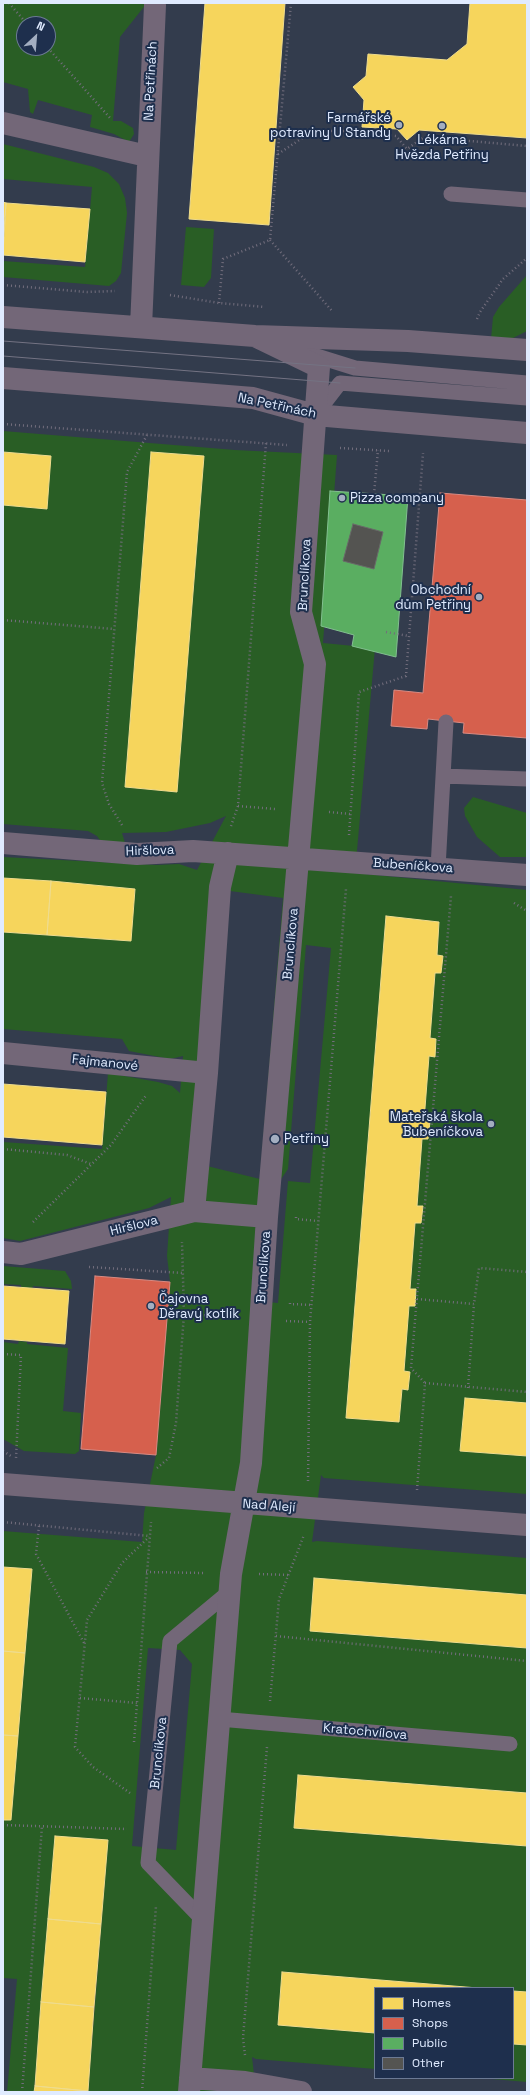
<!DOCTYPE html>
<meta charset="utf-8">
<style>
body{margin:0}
#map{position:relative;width:530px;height:2095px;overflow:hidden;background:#333c4d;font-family:"Space Grotesk",sans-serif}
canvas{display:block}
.frame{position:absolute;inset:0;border:4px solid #e0ebff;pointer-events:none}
.legend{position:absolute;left:374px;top:1987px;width:140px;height:92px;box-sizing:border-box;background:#1e2f4d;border:1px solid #6c7a94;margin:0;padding:5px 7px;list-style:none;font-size:12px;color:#e0ebff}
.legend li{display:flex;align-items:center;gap:8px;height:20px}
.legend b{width:20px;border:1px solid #6c7a94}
.north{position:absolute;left:16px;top:16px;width:40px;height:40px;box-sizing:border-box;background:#1e2f4d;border:1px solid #6c7a94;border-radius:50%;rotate:26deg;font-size:11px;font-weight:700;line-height:16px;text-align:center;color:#e0ebff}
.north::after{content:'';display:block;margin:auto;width:14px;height:18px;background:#a3aec1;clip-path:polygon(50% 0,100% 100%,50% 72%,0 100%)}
</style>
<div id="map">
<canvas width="530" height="2095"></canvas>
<div class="frame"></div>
<ul class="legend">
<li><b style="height:11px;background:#f6d55c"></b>Homes</li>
<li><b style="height:11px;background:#d6604d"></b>Shops</li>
<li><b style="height:11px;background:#5aae61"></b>Public</li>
<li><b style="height:11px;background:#545451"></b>Other</li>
</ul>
<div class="north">N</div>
</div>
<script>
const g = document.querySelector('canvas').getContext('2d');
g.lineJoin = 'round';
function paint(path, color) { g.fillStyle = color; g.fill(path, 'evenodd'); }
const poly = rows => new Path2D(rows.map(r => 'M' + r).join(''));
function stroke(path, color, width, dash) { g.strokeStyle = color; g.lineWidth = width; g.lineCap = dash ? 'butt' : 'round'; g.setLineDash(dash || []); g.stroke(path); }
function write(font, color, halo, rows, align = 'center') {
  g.font = font + ' "Space Grotesk",sans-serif'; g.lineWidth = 4; g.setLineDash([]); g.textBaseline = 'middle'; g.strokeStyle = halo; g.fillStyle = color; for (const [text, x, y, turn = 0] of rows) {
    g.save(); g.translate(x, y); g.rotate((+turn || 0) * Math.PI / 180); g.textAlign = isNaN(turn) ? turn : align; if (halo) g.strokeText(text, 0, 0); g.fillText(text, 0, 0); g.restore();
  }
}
const green = poly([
 [3,3,147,3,120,37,113,121,121,121,133,128,134,134,129,142,114,134,90,127,92,115,38,100,33,114,30,112,28,89,3,82],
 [24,24,48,24,48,48,24,48],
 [3,144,94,167,108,173,119,184,125,198,127,213,121,273,116,281,109,286,3,277,3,261,85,267,92,187,3,179],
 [186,227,214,229,211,278,204,287,181,285],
 [527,275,527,331,513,338,491,339,493,317,499,307],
 [3,431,235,450,337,455,323,643,375,648,355,873,527,890,527,1403,460,1451,527,1456,527,1494,324,1478,321,1475,312,1542,317,1541,527,1558,527,1595,314,1578,310,1630,527,1648,527,1793,298,1775,294,1828,527,1846,527,1992,513,1991,513,1988,478,1988,282,1972,278,2025,375,2033,375,2069,256,2059,252,2057,256,2092,88,2092,108,1840,55,1836,34,2092,7,2092,17,1979,3,1978,3,1820,11,1820,32,1569,3,1567,3,1531,142,1542,144,1513,156,1455,170,1282,167,1256,171,1197,149,1208,20,1241,3,1238,3,1142,102,1149,108,1073,158,1082,172,1086,180,1093,183,1056,170,1059,129,1051,122,1039,3,1029,3,932,131,941,135,889,3,878,3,857,157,865,179,864,197,870,226,816,210,823,166,832,122,833,125,843,102,843,97,836,88,831,3,824,3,505,46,508,51,456,3,452],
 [151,452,204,456,177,792,125,787],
 [230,891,283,898,260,1179,207,1166],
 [386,916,439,922,437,955,443,956,441,973,435,973,430,1038,436,1039,435,1056,429,1056,424,1121,430,1122,428,1139,422,1139,417,1206,423,1206,421,1223,415,1223,410,1289,416,1290,415,1306,409,1306,404,1371,410,1372,408,1389,402,1389,399,1422,346,1418],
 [306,945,331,948,310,1183,288,1181,278,1303,267,1302,277,1185,288,1169],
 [148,1648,180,1650,192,1664,176,1850,132,1846],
 [473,797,527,813,527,857,500,857,477,837,465,816,464,808],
 [3,1266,65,1271,71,1281,72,1289,33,1286,32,1289,21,1288,21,1285,3,1284],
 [19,1341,27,1342,27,1344,68,1348,63,1411,81,1413,79,1451,75,1454,24,1451,3,1439,3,1342,18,1344],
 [513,2044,527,2045,527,2082,481,2078,513,2078]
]);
const homes = poly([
 [205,3,285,3,269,225,189,219,205,3],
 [470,3,527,3,527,138,419,130,407,140,397,129,362,127,364,100,353,87,366,76,368,54,447,60,467,44,470,3],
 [3,202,6,203,3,243,3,202],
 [6,203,90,209,85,262,3,255,6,203],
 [3,452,51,456,47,509,3,505,3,452],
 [151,452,204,456,177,792,125,787,151,452],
 [3,878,51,881,47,935,3,932,3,878],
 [51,881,135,889,131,941,47,935,51,881],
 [386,916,439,922,437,955,443,956,441,973,435,973,430,1038,436,1039,435,1057,429,1056,424,1121,430,1122,428,1139,422,1139,417,1206,423,1206,421,1223,415,1223,410,1289,416,1289,415,1306,409,1306,404,1371,410,1372,408,1390,402,1389,399,1422,346,1418,386,916],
 [3,1084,106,1092,102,1145,3,1137,3,1084],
 [3,1286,69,1291,65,1344,3,1339,3,1286],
 [465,1398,527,1403,527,1456,460,1451,465,1398],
 [3,1567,32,1569,25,1653,3,1651,3,1567],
 [314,1578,527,1595,527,1648,310,1631,314,1578],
 [3,1651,25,1653,18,1736,3,1735,3,1651],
 [3,1735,18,1736,11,1820,3,1820,3,1735],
 [298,1775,527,1793,527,1846,294,1828,298,1775],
 [55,1836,108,1840,101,1924,48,1919,55,1836],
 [48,1919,101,1924,94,2007,41,2002,48,1919],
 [282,1972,478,1988,375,1988,375,2033,278,2025,282,1972],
 [513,1991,527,1992,527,2045,513,2044,513,1991],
 [41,2002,94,2007,88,2091,35,2086,41,2002],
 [35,2086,88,2091,88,2092,34,2092,35,2086]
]);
const shops = poly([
 [440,493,527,500,527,738,463,733,464,723,428,719,427,729,391,726,394,690,423,693,440,493],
 [95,1276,170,1282,156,1455,81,1449,95,1276]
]);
const public = poly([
 [330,491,408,496,396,657,352,646,354,635,321,626,330,491]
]);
const building = poly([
 [353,524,383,532,374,569,343,561,353,524]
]);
const path = poly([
 [9,3,27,24],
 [48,48,111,119],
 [278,154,313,131,349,131,396,136,407,149,424,137,527,146],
 [270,240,333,312],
 [3,285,87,292,115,291],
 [170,295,219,303,265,307],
 [219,303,223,259,270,240,291,3],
 [477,319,480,312,503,279,527,258],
 [3,424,287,445],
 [340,448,389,451],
 [374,494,378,450],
 [3,620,114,629],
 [386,632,409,636],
 [238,806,275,809],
 [329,812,350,814],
 [122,825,109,804,102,783,127,472,147,435],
 [231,826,238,806,266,443],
 [349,835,359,692,406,676,423,453],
 [514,903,527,911],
 [3,1149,67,1155,91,1164],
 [296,1217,296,1219,318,1221],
 [33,1222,111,1145,147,1094],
 [89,1267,183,1273],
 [417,1299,474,1304,479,1268,527,1272],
 [290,1303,290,1304,312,1305],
 [184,1314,234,1317],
 [286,1321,310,1322],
 [3,1354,21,1355,16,1458],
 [425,1383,527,1392],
 [468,1388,474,1304],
 [3,1451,11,1456],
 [157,1468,169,1458,176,1423,184,1314,182,1242],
 [308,1481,310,1322,346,889],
 [417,1490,425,1383,411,1368,451,896],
 [3,1522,149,1536],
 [39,1526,36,1554,84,1643],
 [146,1572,205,1573],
 [259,1574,289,1575],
 [276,1636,527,1661],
 [80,1698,137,1703],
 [270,1701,279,1599,304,1535],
 [134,1742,151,1522],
 [130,1793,93,1767,75,1747,87,1620,122,1563,149,1537],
 [3,1825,127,1829],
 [245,2055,243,2038,267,1747],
 [22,2092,42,1826],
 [142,2092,156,1906]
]);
const service = poly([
 [451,194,527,200],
 [307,353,355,368,527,383],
 [316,414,340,383,527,398],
 [443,776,527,779],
 [438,868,446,722],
 [219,1719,510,1744],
 [203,1920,148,1863,170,1641,229,1592]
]);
const minor = poly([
 [3,123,147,156],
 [3,317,255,336,408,341,527,350],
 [141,327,155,5],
 [3,378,253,398,315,415,527,433],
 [3,843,137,854,193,851,527,875],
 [3,1053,207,1073],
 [194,1211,207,1073,220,887,228,853],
 [3,1252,21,1254,194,1211,267,1217],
 [3,1484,527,1525],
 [190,2078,245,2082,301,2092],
 [189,2092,231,1574,251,1463,267,1217,315,664,301,612,319,367,255,336]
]);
const tram = poly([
 [3,341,355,368],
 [3,356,340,383]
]);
const markers = [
 [399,125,4,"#a3aec1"],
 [442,126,4,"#a3aec1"],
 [342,498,4,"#a3aec1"],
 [479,597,4,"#a3aec1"],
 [491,1124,4,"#a3aec1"],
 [275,1139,5,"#a3aec1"],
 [151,1306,4,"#a3aec1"]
];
const streetNames = [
 ["Na Petřinách",151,81,-87],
 ["Na Petřinách",277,406,12],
 ["Brunclíkova",305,575,-87],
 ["Hiršlova",150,851,-2],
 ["Bubeníčkova",413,866,4],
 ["Brunclíkova",291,944,-85],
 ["Fajmanové",105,1063,6],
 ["Hiršlova",134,1226,-14],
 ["Brunclíkova",264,1267,-86],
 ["Nad Alejí",269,1506,4],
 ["Kratochvílova",365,1732,5],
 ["Brunclíkova",159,1753,-84]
];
const poiNames = [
 ["Farmářské",391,118],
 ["potraviny U Standy",391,133],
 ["Lékárna",442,140,"center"],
 ["Hvězda Petřiny",442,155,"center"],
 ["Pizza company",350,498,"left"],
 ["Obchodní",471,590],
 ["dům Petřiny",471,605],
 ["Mateřská škola",483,1117],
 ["Bubeníčkova",483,1132],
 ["Petřiny",284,1139,"left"],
 ["Čajovna",159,1299,"left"],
 ["Děravý kotlík",159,1314,"left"]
];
paint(green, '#295e25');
paint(homes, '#f6d55c');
stroke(homes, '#efdc8d', 1);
paint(shops, '#d6604d');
stroke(shops, '#d98a82', 1);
paint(public, '#5aae61');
stroke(public, '#82c090', 1);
paint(building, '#545451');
stroke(building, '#696969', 1);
stroke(path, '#736e7d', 2.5, [1, 3]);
stroke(service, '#736778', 15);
stroke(minor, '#736778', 22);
stroke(tram, '#747383', 1);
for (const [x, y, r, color] of markers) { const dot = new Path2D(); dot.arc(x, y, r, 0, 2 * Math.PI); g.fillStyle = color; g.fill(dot); stroke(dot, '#1e2f4d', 1.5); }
write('13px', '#e0ebff', '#1e2f4d', streetNames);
write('13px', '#e0ebff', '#1e2f4d', poiNames, 'right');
</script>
